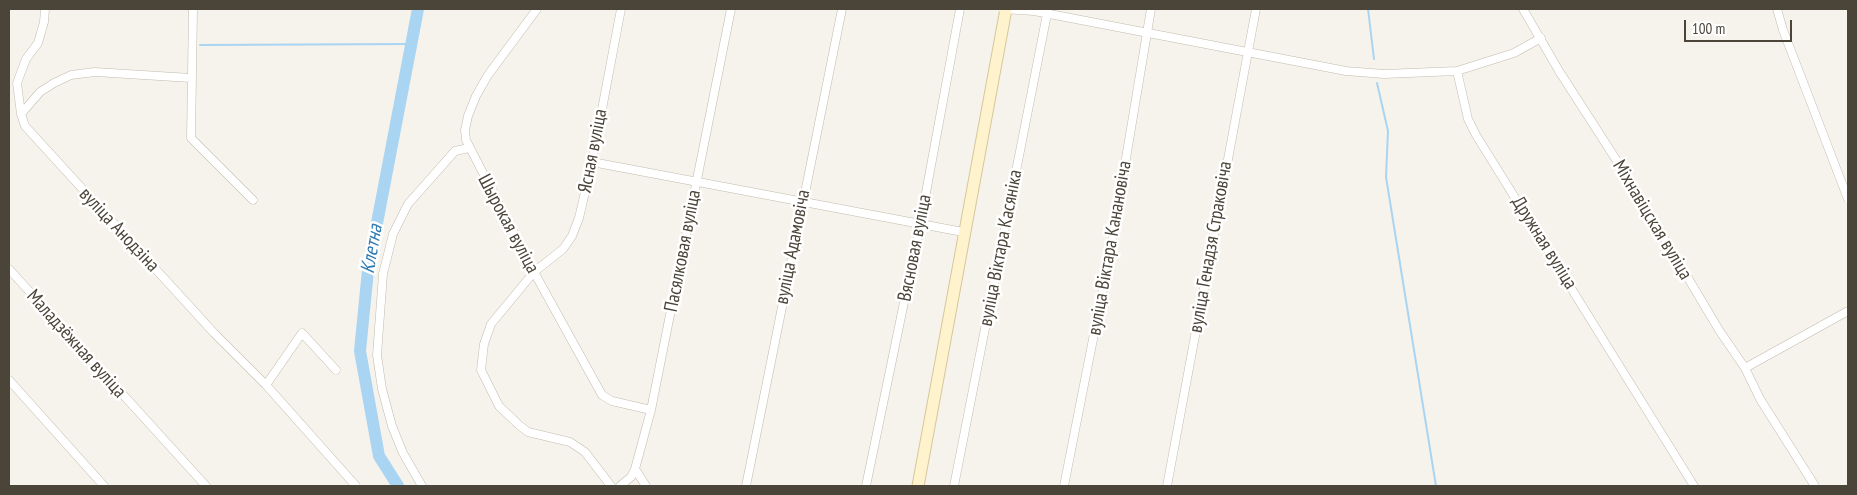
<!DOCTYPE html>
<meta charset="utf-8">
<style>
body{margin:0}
#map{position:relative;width:1857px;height:495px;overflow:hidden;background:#f6f3ec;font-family:"PT Sans Narrow",sans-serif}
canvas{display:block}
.frame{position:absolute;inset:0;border:10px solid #4b4439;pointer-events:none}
.scale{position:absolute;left:1684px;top:20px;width:108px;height:22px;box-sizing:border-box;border:2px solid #4b4439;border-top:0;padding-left:6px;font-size:15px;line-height:18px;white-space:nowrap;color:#4b4439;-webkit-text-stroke:4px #fff;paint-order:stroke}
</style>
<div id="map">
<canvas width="1857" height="495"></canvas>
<div class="frame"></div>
<div class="scale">100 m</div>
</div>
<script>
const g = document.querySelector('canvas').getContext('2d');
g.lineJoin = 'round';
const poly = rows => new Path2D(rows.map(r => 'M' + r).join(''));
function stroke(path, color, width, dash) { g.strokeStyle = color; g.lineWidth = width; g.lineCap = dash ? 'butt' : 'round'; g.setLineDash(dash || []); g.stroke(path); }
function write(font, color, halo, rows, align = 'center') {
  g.font = font + ' "PT Sans Narrow",sans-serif'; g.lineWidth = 5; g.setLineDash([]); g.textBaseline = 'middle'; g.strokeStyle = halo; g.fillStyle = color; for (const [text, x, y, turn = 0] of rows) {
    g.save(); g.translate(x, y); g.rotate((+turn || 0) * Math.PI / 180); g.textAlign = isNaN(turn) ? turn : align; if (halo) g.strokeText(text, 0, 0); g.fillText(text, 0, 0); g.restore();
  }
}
const stream = poly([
 [1368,9,1374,59],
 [200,45,411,44],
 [1377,83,1388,131,1386,177,1436,486]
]);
const river = poly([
 [398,486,379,456,360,351,368,270,418,9]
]);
const street = poly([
 [193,9,191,138,253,200],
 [537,9,488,75,476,96,468,116,465,130,466,140,534,272,602,395,612,401,651,410],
 [1003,9,1034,11,1346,71,1384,74,1457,71],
 [1523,9,1559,71,1635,189,1719,330,1745,368,1848,311],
 [1777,9,1783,30,1848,199],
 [1541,38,1514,53,1457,71,1468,119,1476,135,1694,486],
 [191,78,95,72,71,75,54,83,40,92,21,114,25,126,214,333,266,385,356,486],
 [21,114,17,83,26,59,38,43,44,22,45,9],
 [592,162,963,232],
 [9,269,206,486],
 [1745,368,1760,399,1815,486],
 [9,380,104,486],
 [266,385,302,333,336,370],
 [635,469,646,486],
 [422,486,403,453,392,426,382,389,377,355,383,274,393,234,408,204,455,151,469,148],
 [611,486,585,452,570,442,528,432,519,425,499,406,481,370,484,344,491,324,534,272,563,249,572,236,579,218,592,162,621,9],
 [620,486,631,477,635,469,651,410,731,9],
 [746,486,842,9],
 [866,486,920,225,960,9],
 [954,486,1048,9],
 [1064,486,1111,248,1151,9],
 [1167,486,1256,9]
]);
const secondary = poly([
 [918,486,1006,9]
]);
const streetNames = [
 ["Ясная вуліца",593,151,-79],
 ["Міхнавіцская вуліца",1652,220,59],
 ["Шырокая вуліца",508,224,62],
 ["вуліца Анодзіна",119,230,47],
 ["Дружная вуліца",1544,243,58],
 ["вуліца Адамовіча",793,247,-79],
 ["вуліца Генадзя Страковіча",1211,247,-80],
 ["Вясновая вуліца",915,248,-79],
 ["вуліца Віктара Касяніка",1001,248,-79],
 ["вуліца Віктара Канановіча",1110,248,-80],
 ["Пасялковая вуліца",683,251,-79],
 ["Маладзёжная вуліца",76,344,48]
];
const waterNames = [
 ["Клетна",372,249,-80]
];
stroke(stream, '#a9d4f2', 2);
stroke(river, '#a9d4f2', 12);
stroke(street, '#c2bbae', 9);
stroke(secondary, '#d6c79b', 13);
stroke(street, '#fff', 8);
stroke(secondary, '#fff3cd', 11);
write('19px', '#4b4439', '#fff', streetNames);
write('italic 20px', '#2e7ab2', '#fff', waterNames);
</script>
